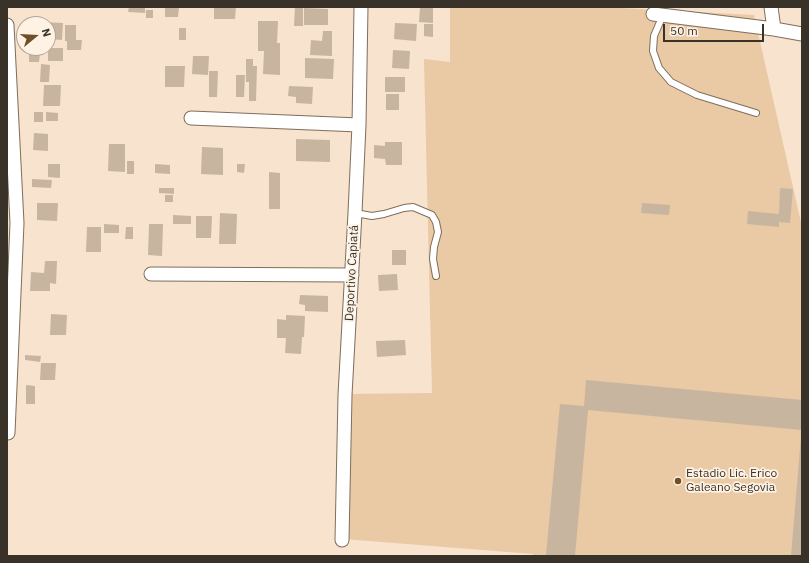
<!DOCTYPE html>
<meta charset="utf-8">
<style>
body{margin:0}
#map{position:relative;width:809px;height:563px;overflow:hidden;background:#f7e3ce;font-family:"IBM Plex Sans",sans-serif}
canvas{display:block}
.frame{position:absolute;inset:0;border:8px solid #393229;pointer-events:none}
.north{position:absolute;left:16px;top:16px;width:40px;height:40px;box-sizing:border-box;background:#fef2e5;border:1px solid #afa59a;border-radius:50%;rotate:72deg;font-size:11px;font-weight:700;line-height:16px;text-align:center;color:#393229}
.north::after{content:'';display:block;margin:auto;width:14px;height:18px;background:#704f26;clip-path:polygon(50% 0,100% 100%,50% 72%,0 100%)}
.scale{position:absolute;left:663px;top:24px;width:101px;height:18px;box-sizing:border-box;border:2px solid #393229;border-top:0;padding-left:5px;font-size:12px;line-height:14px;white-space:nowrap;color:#393229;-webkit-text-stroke:3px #fef2e5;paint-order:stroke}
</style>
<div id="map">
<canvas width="809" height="563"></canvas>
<div class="frame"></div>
<div class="north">N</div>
<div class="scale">50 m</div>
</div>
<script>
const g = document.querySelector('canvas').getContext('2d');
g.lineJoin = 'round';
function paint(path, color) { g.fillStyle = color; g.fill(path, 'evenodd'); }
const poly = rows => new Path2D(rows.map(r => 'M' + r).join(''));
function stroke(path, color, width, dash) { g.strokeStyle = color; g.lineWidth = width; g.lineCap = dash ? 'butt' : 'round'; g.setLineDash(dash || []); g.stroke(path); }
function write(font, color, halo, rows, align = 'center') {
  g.font = font + ' "IBM Plex Sans",sans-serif'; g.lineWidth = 3.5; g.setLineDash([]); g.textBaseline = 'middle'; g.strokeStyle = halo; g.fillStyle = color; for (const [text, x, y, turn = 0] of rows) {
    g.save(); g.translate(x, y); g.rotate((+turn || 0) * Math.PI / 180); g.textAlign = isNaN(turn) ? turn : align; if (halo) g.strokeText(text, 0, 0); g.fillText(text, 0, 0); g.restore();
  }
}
const green = poly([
 [450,7,601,7,754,15,802,227,802,556,533,556,533,554,344,539,347,394,432,393,424,59,450,62]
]);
const building = poly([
 [129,7,145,7,145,13,128,12],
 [165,7,179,7,178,17,165,17],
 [214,7,236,7,235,19,214,19],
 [295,7,303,7,303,26,294,26],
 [420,7,433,7,433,23,419,22],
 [304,8,328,9,328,25,304,25],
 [146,10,153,10,153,18,146,18],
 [258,21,278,21,277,43,280,43,280,75,263,74,264,51,258,51],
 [43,22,63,23,62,40,48,39,48,24,43,24],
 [395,23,417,24,416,41,394,39],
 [424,24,433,24,433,37,424,36],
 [65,25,76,25,76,40,82,40,81,50,67,50,67,41,65,41],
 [179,28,186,28,186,40,179,40],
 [323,31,332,31,332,56,310,55,311,40,322,41],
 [48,48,63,48,63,61,48,61],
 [393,50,410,51,409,69,392,68],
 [29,54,40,54,39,62,29,62],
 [193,56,209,56,208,75,192,74],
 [305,58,334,59,333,79,305,78],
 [246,59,253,59,253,66,257,66,256,101,249,101,249,82,246,82],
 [41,64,50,65,49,82,40,82],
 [165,66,185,66,184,87,165,87],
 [209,71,218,71,217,97,209,97],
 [236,75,245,75,244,97,236,97],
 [385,77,405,77,405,92,385,92],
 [44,85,61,85,60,106,43,106],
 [289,86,313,87,312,104,296,103,296,97,288,96],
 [386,94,399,94,399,110,386,110],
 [34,112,43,112,43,122,34,122],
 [46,112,58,113,58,121,46,121],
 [34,133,48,134,48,151,33,150],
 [296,139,330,140,330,162,296,161],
 [385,142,402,142,402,165,386,165,385,159,374,158,374,145,385,146],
 [109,144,125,144,125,172,108,171],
 [202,147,223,148,223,175,201,174],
 [127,161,134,161,134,174,127,174],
 [48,164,60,164,60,178,48,177],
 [155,164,170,165,170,174,155,173],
 [237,164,245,164,244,173,237,172],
 [269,172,280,173,280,209,269,209],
 [32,179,52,180,51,188,32,187],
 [159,188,174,188,174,194,159,193],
 [780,188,793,189,790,223,779,222,779,227,747,224,748,211,779,214],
 [165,195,173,195,173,202,165,202],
 [37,203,58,203,57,221,37,220],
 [642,203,670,205,669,215,641,213],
 [220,213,237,214,236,244,219,244],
 [173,215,191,216,191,224,173,224],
 [196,216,212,216,211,238,196,238],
 [104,224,119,225,119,233,104,233],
 [149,224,163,224,162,256,148,255],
 [87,227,101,227,101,252,86,252],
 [126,227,133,227,133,239,125,239],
 [392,250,406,250,406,265,392,265],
 [45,261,57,261,56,284,50,283,50,291,30,291,31,272,44,273],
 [397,274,398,290,379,291,378,275],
 [300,295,328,296,328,312,305,311,305,305,299,304],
 [51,314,67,315,66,335,50,335],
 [286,315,305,316,304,337,302,337,301,354,285,353,286,338,277,338,277,319,286,320],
 [405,340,406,355,377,357,376,341],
 [25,355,41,356,40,362,25,360],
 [41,363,56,363,55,380,40,380],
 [586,380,802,400,802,430,588,410,575,556,546,556,560,404,584,406],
 [26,385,35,386,35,404,26,404],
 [801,437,802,437,802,556,791,556]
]);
const service = poly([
 [663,15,654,36,653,51,659,68,671,82,697,95,756,113],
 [355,213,372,216,384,214,404,208,413,207,432,215,436,222,438,232,434,247,433,259,436,276]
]);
const minor = poly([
 [771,7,774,29],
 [653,14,774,29,802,34],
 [7,25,17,223,8,433],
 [191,118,359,125],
 [151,274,352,275],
 [342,540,345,395,355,213,359,125,361,7]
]);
const markers = [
 [678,481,4,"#704f26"]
];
const streetNames = [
 ["Deportivo Capiatá",352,273,-87]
];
const poiNames = [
 ["Estadio Lic. Erico",686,474],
 ["Galeano Segovia",686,488]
];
paint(green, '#eac9a5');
paint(building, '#c8b5a0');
stroke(service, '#7f6e5b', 8);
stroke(minor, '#7f6e5b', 15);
stroke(service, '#fff', 6);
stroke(minor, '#fff', 13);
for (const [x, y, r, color] of markers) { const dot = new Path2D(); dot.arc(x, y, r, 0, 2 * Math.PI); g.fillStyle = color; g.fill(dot); stroke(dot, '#fef2e5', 1.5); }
write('12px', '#393229', '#fef2e5', streetNames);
write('12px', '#393229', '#fef2e5', poiNames, 'left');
</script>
